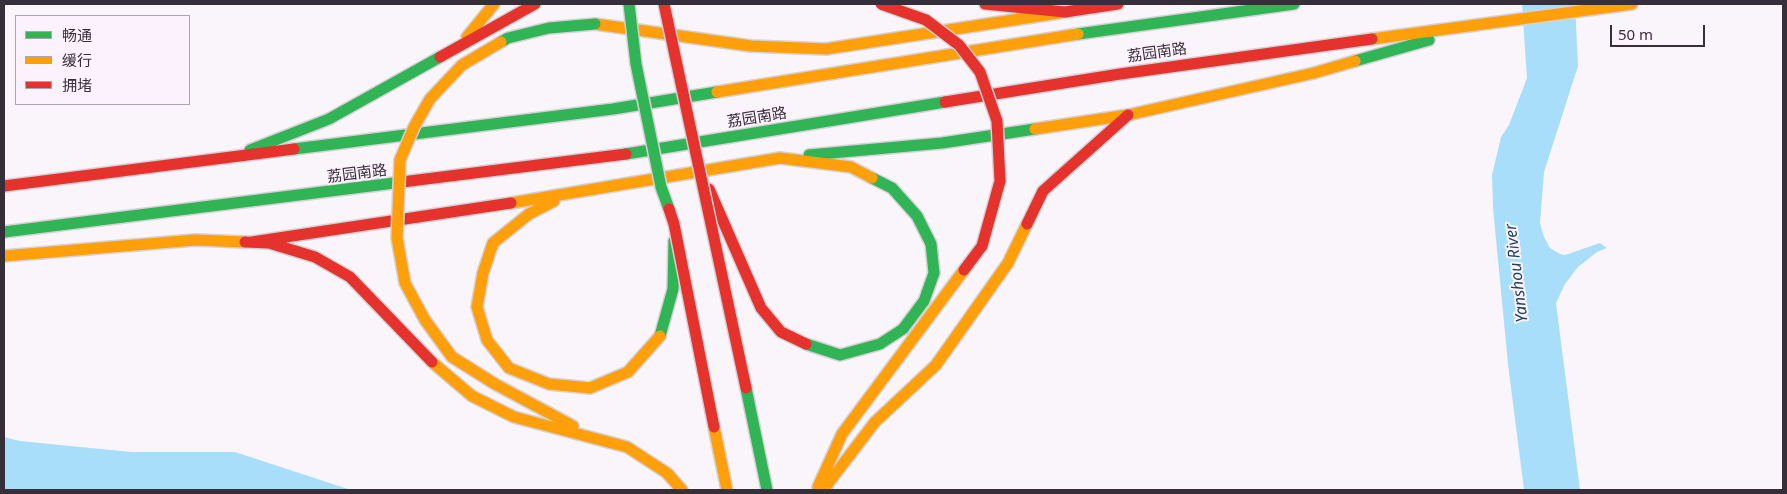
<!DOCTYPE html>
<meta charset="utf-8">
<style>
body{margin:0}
#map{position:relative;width:1787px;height:494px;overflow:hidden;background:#faf5fb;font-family:"Noto Sans","Noto Sans SC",sans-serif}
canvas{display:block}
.frame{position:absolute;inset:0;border:5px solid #362e38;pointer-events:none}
.legend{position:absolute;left:15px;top:15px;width:175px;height:90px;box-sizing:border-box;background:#fbf2fe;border:1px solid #aca4af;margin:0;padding:6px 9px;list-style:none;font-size:15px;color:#362e38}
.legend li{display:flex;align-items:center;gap:10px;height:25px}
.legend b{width:25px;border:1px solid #aca4af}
.scale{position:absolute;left:1610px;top:25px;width:95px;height:22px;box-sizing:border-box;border:2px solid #362e38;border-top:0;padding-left:6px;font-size:15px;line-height:18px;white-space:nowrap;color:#362e38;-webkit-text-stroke:4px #fbf2fe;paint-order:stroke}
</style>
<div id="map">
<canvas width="1787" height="494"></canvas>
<div class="frame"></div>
<ul class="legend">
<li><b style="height:6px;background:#30b455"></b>畅通</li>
<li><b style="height:6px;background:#ff9f0a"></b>缓行</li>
<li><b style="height:6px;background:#e5322d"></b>拥堵</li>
</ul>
<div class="scale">50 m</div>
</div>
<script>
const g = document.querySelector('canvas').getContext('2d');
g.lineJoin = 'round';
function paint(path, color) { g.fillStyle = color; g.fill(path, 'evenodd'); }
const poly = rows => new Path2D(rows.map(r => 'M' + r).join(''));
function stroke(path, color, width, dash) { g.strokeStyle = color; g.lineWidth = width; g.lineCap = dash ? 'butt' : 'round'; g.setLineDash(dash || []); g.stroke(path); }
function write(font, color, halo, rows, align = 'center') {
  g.font = font + ' "Noto Sans","Noto Sans SC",sans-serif'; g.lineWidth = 4; g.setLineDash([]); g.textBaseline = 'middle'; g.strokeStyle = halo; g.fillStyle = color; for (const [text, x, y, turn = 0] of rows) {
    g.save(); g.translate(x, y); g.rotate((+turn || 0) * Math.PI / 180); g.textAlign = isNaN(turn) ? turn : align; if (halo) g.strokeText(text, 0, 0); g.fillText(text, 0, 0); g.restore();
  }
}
const water = poly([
 [1522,4,1575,4,1578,66,1544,172,1540,223,1544,237,1550,248,1560,254,1565,255,1600,243,1607,248,1597,252,1578,267,1565,284,1556,303,1580,490,1524,490,1508,364,1493,208,1492,175,1501,137,1509,125,1527,78],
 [4,437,20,441,131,452,235,452,351,490,4,490]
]);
const fast = poly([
 [1078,34,1294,4],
 [1355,61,1429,40],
 [294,149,613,109,717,92],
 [250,150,329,119,440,57],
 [626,154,945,102],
 [809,155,942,143,1035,129],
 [4,232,402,182],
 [660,336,673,289,674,241],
 [806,344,840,355,880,344,903,329,924,301,934,273,931,244,917,216,892,188,872,178]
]);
const slow = poly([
 [595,24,751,46,826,49,1065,12],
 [467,37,494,4],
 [1372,39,1632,4],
 [717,92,1078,34],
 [1035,129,1128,115,1314,73,1355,61],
 [554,201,529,214,493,243,483,273,477,307,487,340,509,368,549,384,590,388,628,372,660,336],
 [511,203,780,158,851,167,872,178],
 [4,256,195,240,245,242],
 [432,362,472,396,514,417,627,447,667,473,682,490],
 [495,384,573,426],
 [818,487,842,434,964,270],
 [823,490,875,422,936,365,1008,263,1027,224]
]);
const jam = poly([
 [985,4,1065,12,1118,4],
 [440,57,535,4],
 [945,102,1120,74,1372,39],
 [402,182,626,154],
 [4,186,294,149],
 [709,189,761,308,781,332,806,344],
 [1027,224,1043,191,1128,115],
 [245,242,269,243,315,257,350,277,432,362],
 [252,242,511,203],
 [964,270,982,246,1000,181]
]);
const fastBridge = poly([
 [629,4,636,64,661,187,669,209],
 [501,42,508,38,549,28,595,24],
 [746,388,767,490]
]);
const slowBridge = poly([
 [495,384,452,357,425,320,405,283,397,238,400,160,414,127,430,99,462,65,501,42],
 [714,427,727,490]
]);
const jamBridge = poly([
 [664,4,746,388],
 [881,4,926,20,959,45,980,72,997,121,1000,181],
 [669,209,674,224,714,427]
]);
const streetNames = [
 ["荔园南路",1157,53,-8],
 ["荔园南路",757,118,-9],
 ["荔园南路",357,174,-7]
];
const waterNames = [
 ["Yanshou River",1517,273,-97]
];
paint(water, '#a9defa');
stroke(fast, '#d5d1d6', 14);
stroke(slow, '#d5d1d6', 14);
stroke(jam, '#d5d1d6', 14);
stroke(fast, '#30b455', 11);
stroke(slow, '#ff9f0a', 11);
stroke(jam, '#e5322d', 11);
stroke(fastBridge, '#d5d1d6', 14, []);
stroke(slowBridge, '#d5d1d6', 14, []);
stroke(jamBridge, '#d5d1d6', 14, []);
stroke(fastBridge, '#30b455', 11);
stroke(slowBridge, '#ff9f0a', 11);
stroke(jamBridge, '#e5322d', 11);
write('15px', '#362e38', '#fbf2fe', streetNames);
write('italic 16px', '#184458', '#fbf2fe', waterNames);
</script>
